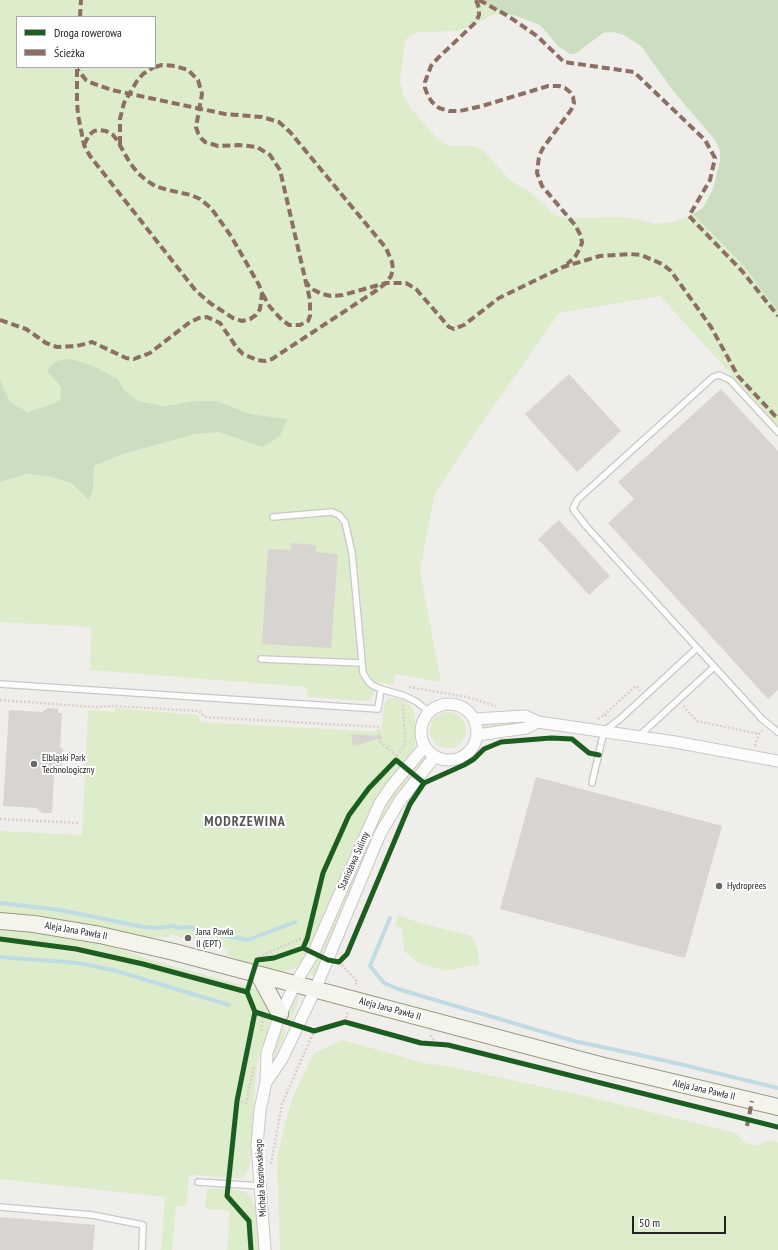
<!DOCTYPE html>
<meta charset="utf-8">
<style>
body{margin:0}
#map{position:relative;width:778px;height:1250px;overflow:hidden;background:#f0eeeb;font-family:"PT Sans Narrow",sans-serif}
canvas{display:block}
.legend{position:absolute;left:16px;top:16px;width:140px;height:52px;box-sizing:border-box;background:#fff;border:1px solid #a7a7a7;margin:0;padding:5px 7px;list-style:none;font-size:12px;color:#222}
.legend li{display:flex;align-items:center;gap:8px;height:20px}
.legend b{width:20px;border:1px solid #a7a7a7}
.scale{position:absolute;left:632px;top:1216px;width:94px;height:18px;box-sizing:border-box;border:2px solid #222;border-top:0;padding-left:5px;font-size:12px;line-height:14px;white-space:nowrap;color:#222;-webkit-text-stroke:3px #fff;paint-order:stroke}
</style>
<div id="map">
<canvas width="778" height="1250"></canvas>
<ul class="legend">
<li><b style="height:5px;background:#1b5e20"></b>Droga rowerowa</li>
<li><b style="height:5px;background:#8d6e63"></b>Ścieżka</li>
</ul>
<div class="scale">50 m</div>
</div>
<script>
const g = document.querySelector('canvas').getContext('2d');
g.lineJoin = 'round';
function paint(path, color) { g.fillStyle = color; g.fill(path, 'evenodd'); }
const poly = rows => new Path2D(rows.map(r => 'M' + r).join(''));
function stroke(path, color, width, dash) { g.strokeStyle = color; g.lineWidth = width; g.lineCap = dash ? 'butt' : 'round'; g.setLineDash(dash || []); g.stroke(path); }
function write(font, color, halo, rows, align = 'center') {
  g.font = font + ' "PT Sans Narrow",sans-serif'; g.lineWidth = 4; g.setLineDash([]); g.textBaseline = 'middle'; g.strokeStyle = halo; g.fillStyle = color; for (const [text, x, y, turn = 0] of rows) {
    g.save(); g.translate(x, y); g.rotate((+turn || 0) * Math.PI / 180); g.textAlign = isNaN(turn) ? turn : align; if (halo) g.strokeText(text, 0, 0); g.fillText(text, 0, 0); g.restore();
  }
}
const grass = poly([
 [0,0,479,0,502,13,490,16,472,26,457,31,421,32,410,35,405,41,400,81,403,95,412,110,436,137,446,145,455,146,475,146,483,150,511,181,529,191,557,216,568,218,619,217,637,219,655,224,673,222,693,214,744,266,759,287,778,311,778,426,660,296,559,313,468,443,434,496,420,571,441,682,396,674,393,685,376,682,373,696,368,701,308,697,306,687,90,670,91,627,0,622,0,482,28,474,51,477,93,489,94,466,120,455,195,434,219,432,262,447,287,419,250,414,217,401,195,401,164,406,138,401,124,390,118,379,61,387,60,401,28,412,10,402,0,380],
 [17,17,155,17,155,67,17,67],
 [389,698,397,698,407,702,412,708,415,716,415,746,410,755,382,790,372,806,306,958,294,969,285,971,274,970,245,962,227,955,228,949,192,940,193,937,186,935,184,938,170,934,169,937,149,937,46,917,0,913,0,831,82,835,88,710,115,712,115,708,199,715,199,722,381,732,385,702],
 '430 730a18 18 0 1 1 36 0a18 18 0 1 1-36 0Z',
 [506,720,530,722,484,730,482,728,481,726,481,724],
 [425,755,428,757,402,790,316,975,313,976,311,974,310,970,358,862,387,799,422,756],
 [398,915,420,923,472,936,478,950,479,964,446,971,419,963,404,951,402,928,395,926],
 [0,928,26,930,100,943,155,961,245,986,257,990,263,997,270,1010,268,1033,257,1063,250,1161,249,1170,243,1178,189,1175,186,1205,183,1207,176,1206,172,1250,161,1250,165,1197,0,1179],
 [295,995,299,996,298,1002,291,1020,284,1017],
 [280,1028,285,1029,286,1032,270,1069,273,1048],
 [343,1040,424,1063,447,1066,581,1095,736,1133,745,1143,757,1146,769,1140,778,1142,778,1250,280,1250,277,1158,285,1124,293,1096,314,1053],
 [209,1188,238,1190,247,1193,252,1199,256,1208,259,1228,259,1250,227,1250,230,1211,208,1209,205,1207,207,1189]
]);
const forest = poly([
 [479,0,778,0,778,311,759,287,744,266,693,214,703,208,713,189,720,161,720,151,716,141,674,92,641,46,622,34,613,32,603,33,575,54,570,54,558,46,543,28,538,24,517,16,502,13],
 [69,359,91,365,118,379,124,390,138,401,164,406,195,401,217,401,250,414,288,419,279,437,262,447,219,432,195,434,120,455,94,466,93,489,89,500,71,483,51,477,28,474,0,482,0,380,10,402,28,412,60,401,61,387,47,371,56,361]
]);
const stream = poly([
 [0,903,60,910,144,927,158,928,172,926,179,928,190,927,208,933,248,940,295,922],
 [390,918,370,966,384,983,398,989,574,1041,667,1061,778,1088],
 [0,957,78,963,113,970,229,1005]
]);
const building = poly([
 [569,374,621,431,577,472,525,414],
 [721,389,778,451,778,690,768,699,608,523,634,499,618,482],
 [559,520,610,576,589,595,538,539],
 [291,543,316,545,316,552,338,554,331,648,262,644,268,549,291,550],
 [48,708,58,709,58,713,62,713,60,748,63,749,61,775,54,774,52,813,42,813,36,808,3,806,9,710,42,712],
 [351,734,382,736,382,738,353,746],
 [536,777,722,826,685,958,500,909],
 [0,1217,95,1225,93,1250,0,1250]
]);
const path = poly([
 [409,687,467,697,496,706],
 [0,700,94,707,115,706,199,711,205,717,378,727,380,742,397,756],
 [683,706,697,721,759,734],
 [604,715,636,686,640,691],
 [598,719,604,715,609,716],
 [755,746,759,734,763,730],
 [396,760,397,756,404,746,405,740,403,703],
 [0,819,78,823],
 [256,960,261,956,299,939,307,939],
 [339,962,357,981,355,987],
 [345,1022,348,1011],
 [261,1031,264,1015],
 [431,1035,435,1043],
 [237,1101,246,1103,254,1065],
 [271,1164,282,1104,314,1031]
]);
const lane = poly([
 [778,432,730,380,719,375,713,377,577,500,573,509,586,526,762,719,778,732],
 [273,517,332,512,339,515,345,522,352,553,363,673,368,681,372,685,381,689,405,696,417,702,429,712],
 [261,659,362,663],
 [0,684,378,709,381,689],
 [639,736,714,667],
 [592,783,604,731,620,719,697,648],
 [198,1182,260,1186],
 [0,1207,92,1215,143,1225,142,1250]
]);
const street = poly([
 '421 732a28 28 0 1 1 56 0a28 28 0 1 1-56 0Z',
 [474,719,525,716,538,722,675,742,778,761],
 [477,735,526,728,538,722],
 [267,1081,282,1059,315,990,380,834,399,802,435,756],
 [265,1250,257,1145,260,1110,266,1082,267,1053,278,1020,295,984,313,954,380,803,391,787,425,746]
]);
const secondary = poly([
 [0,921,34,924,100,935,174,952,600,1065,778,1107],
 [259,975,280,1014]
]);
const quiet = poly([
 [476,0,479,8,479,15,476,22,438,58,431,66,425,82,425,88,428,96,432,102,439,108,449,111,460,111,482,106,548,86,559,86,565,88,570,92,573,97,574,103,571,110,543,148,539,156,537,173,542,186,575,225,581,236,582,243,579,250,575,257,567,264],
 [479,0,508,16,537,36,564,62,634,72,705,140,715,158,710,180,689,216,742,271,778,316],
 [80,17,81,0],
 [155,67,162,65,175,66,188,70,198,80,202,94,196,127,198,133,201,138,205,142,218,146,239,145,257,147,270,155,280,170,310,300,310,316,308,321,300,325,289,325,282,320,270,307,262,293],
 [77,69,77,102,78,115,84,145,90,156,196,291,210,303,233,318,242,321,250,319,256,315,260,309,261,302,262,293,259,285,231,236,211,208,200,199,191,195,168,190,155,186,146,180,138,173,130,163,117,140,113,135,106,131,99,130,94,131,89,135,84,145],
 [120,144,120,119,124,103,137,81,143,74,154,67],
 [305,280,309,286,314,290,322,294,331,296,343,295,386,283,406,283,416,289,449,327,454,329,464,325,499,298,563,267,600,256,630,254,641,255,662,264,671,271,711,327,738,376,778,419],
 [0,320,26,329,46,343,57,347,77,346,92,342,126,358,134,359,150,353,190,322,199,318,207,317,220,323,237,348,243,354,257,360,265,361,272,359,377,290,386,283,391,276,393,269,392,262,386,248,290,132,279,122,262,117,225,114,112,90,92,83,86,80,77,69],
 [747,1126,752,1101]
]);
const cycleway = poly([
 [0,939,76,949,143,964,247,992,255,1012,237,1101,227,1196,249,1221,251,1250],
 [303,948,307,939,323,873,349,815,369,788,396,760,424,783],
 [247,992,257,960,274,958,303,948,328,960,339,962,347,954,410,804,424,783,464,765,474,759,484,749,501,742,551,738,572,739,589,753,599,755],
 [255,1012,314,1031,345,1022,421,1043,448,1045,778,1127]
]);
const markers = [
 [34,764,4,"#6a6968"],
 [719,886,4,"#6a6968"],
 [188,938,4,"#6a6968"]
];
const poiNames = [
 ["Elbląski Park",42,758],
 ["Technologiczny",42,770],
 ["Hydroprees",727,886],
 ["Jana Pawła",196,932],
 ["II (EPT)",196,944]
];
const streetNames = [
 ["Stanisława Sulimy",354,861,-66],
 ["Aleja Jana Pawła II",76,931,10],
 ["Aleja Jana Pawła II",390,1009,15],
 ["Aleja Jana Pawła II",704,1090,13],
 ["Michała Rosnowskiego",261,1178,-93]
];
const districtNames = [
 ["MODRZEWINA",245,822]
];
paint(grass, '#ddeccb');
paint(forest, '#cbdec1');
stroke(stream, '#bfdbe3', 4);
paint(building, '#d7d4d2');
stroke(lane, '#c9c8c7', 8);
stroke(street, '#c9c8c7', 13);
stroke(secondary, '#999a82', 18);
stroke(path, '#dccecd', 2.5, [2, 2]);
stroke(lane, '#fdfcfc', 5.5);
stroke(street, '#fdfcfc', 11);
stroke(secondary, '#f4f4ed', 16);
stroke(quiet, '#8d6e63', 4, [8, 4]);
stroke(cycleway, '#1b5e20', 5);
for (const [x, y, r, color] of markers) { const dot = new Path2D(); dot.arc(x, y, r, 0, 2 * Math.PI); g.fillStyle = color; g.fill(dot); stroke(dot, '#fff', 1.5); }
write('10px', '#222', '#fff', poiNames, 'left');
write('10px', '#222', '#fff', streetNames);
g.letterSpacing = '1px';
write('bold 14px', '#555', '#fff', districtNames);
g.letterSpacing = '0px';
</script>
